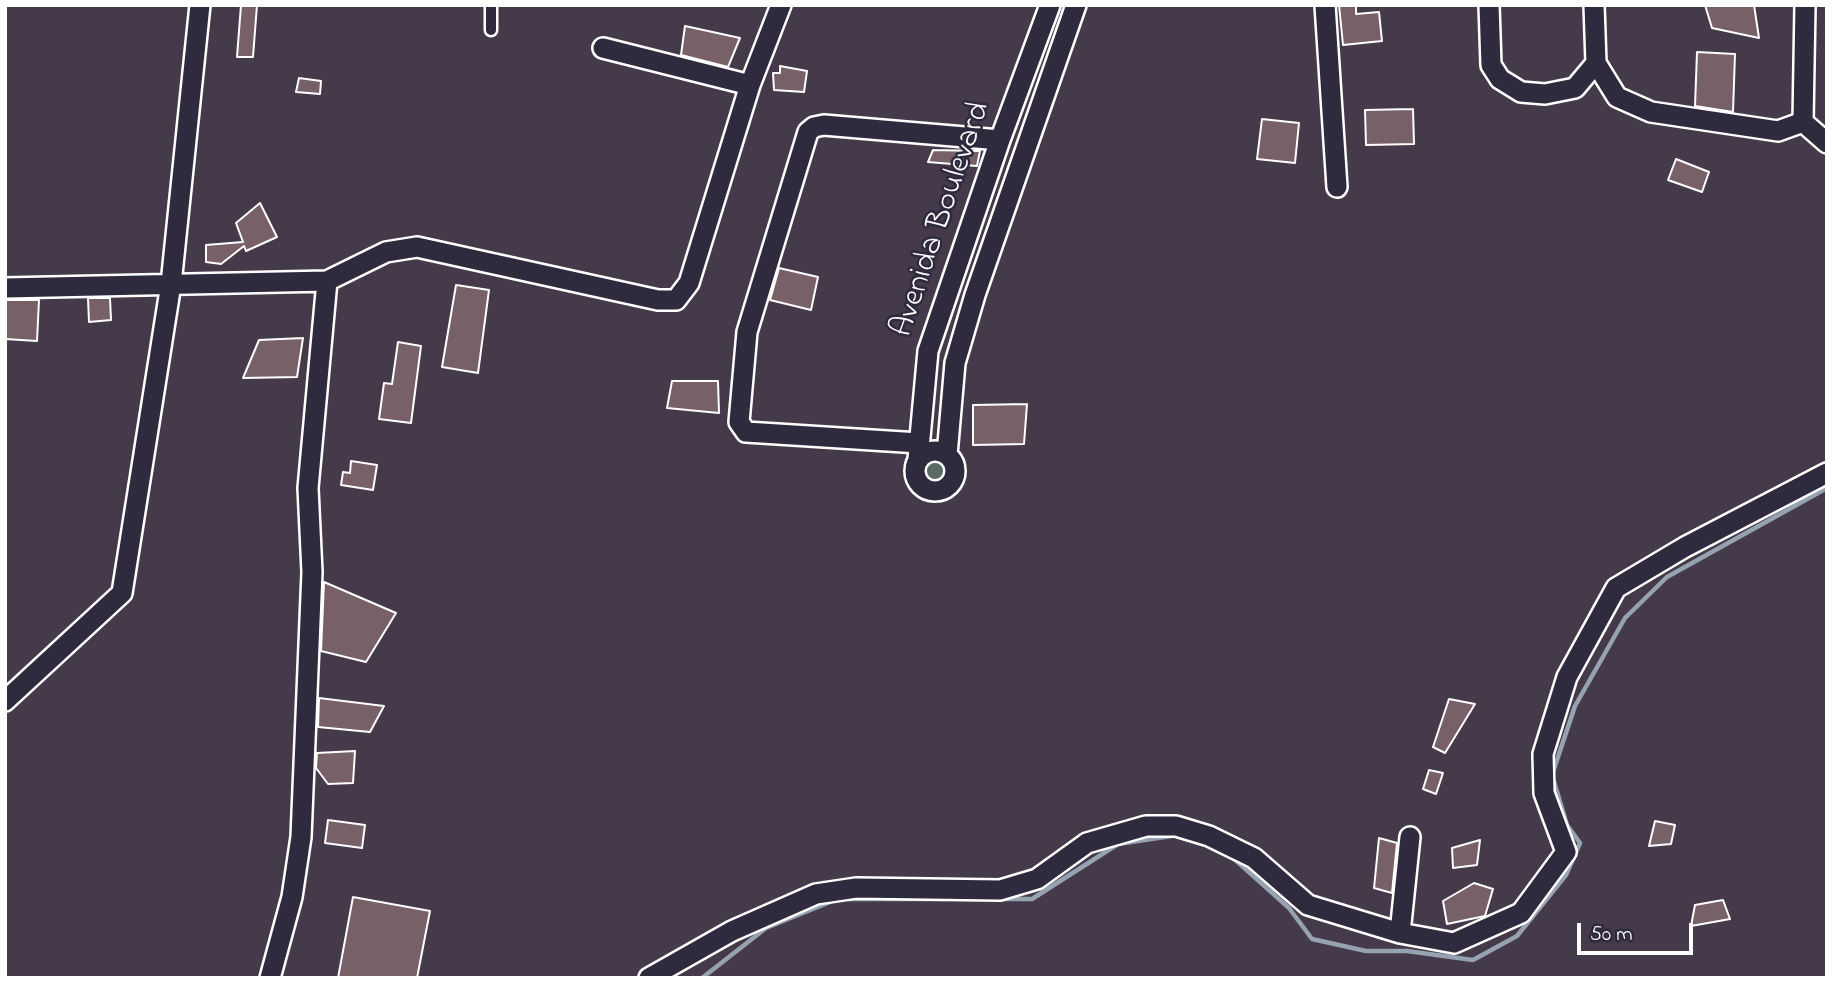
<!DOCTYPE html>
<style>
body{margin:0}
#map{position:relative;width:1832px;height:983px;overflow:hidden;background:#453a4a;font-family:"Indie Flower",sans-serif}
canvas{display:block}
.frame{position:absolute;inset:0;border:7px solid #fff;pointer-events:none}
.scale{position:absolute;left:1577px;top:923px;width:116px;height:32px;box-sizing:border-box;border:4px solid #fff;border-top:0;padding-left:9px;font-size:21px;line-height:24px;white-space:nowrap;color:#fff;-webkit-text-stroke:5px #2f2a3d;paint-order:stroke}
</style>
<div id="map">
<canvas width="1832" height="983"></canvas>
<div class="frame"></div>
<div class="scale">50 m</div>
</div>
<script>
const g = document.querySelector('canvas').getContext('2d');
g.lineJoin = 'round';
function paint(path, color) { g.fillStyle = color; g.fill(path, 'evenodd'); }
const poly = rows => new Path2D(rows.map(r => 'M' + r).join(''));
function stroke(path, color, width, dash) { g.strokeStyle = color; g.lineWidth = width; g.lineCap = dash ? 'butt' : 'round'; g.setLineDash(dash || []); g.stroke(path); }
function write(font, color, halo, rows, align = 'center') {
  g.font = font + ' "Indie Flower",sans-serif'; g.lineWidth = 5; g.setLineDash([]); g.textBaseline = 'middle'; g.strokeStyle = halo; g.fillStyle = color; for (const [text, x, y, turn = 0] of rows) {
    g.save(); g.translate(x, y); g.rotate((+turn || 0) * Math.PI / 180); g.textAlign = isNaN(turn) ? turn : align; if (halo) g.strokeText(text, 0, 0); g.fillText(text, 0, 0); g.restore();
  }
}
const green = poly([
 '918 471a16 16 0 1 1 32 0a16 16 0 1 1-32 0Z'
]);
const stream = poly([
 [1231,856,1289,908,1312,939,1366,951,1407,951,1473,960,1517,936,1566,875,1580,843,1567,825,1552,775,1575,706,1625,618,1667,577,1827,488],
 [847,899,946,899],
 [1001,899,1032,899,1118,844,1178,835],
 [702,978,766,928,835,900]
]);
const building = poly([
 [241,5,257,5,253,57,237,57,241,5],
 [1339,5,1356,5,1356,14,1379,12,1382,41,1343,45,1339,5],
 [1705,5,1754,5,1759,38,1712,28,1705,5],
 [685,26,740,38,728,67,681,55,685,26],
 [1697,52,1735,54,1733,112,1695,106,1697,52],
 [780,66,807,71,804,92,774,90,773,73,780,73,780,66],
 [299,78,321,81,320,94,296,92,299,78],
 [1413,109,1414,144,1366,145,1365,110,1413,109],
 [1262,119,1299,123,1295,163,1257,159,1262,119],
 [933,150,980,151,977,166,928,162,933,150],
 [1676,159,1709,172,1702,192,1668,180,1676,159],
 [260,203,277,237,246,251,244,246,221,264,206,262,206,245,243,242,236,223,260,203],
 [779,268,818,277,811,310,770,300,779,268],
 [456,285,489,290,478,373,442,367,456,285],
 [88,298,110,298,111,320,89,322,88,298],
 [5,300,39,300,37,341,5,339,5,300],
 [303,338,297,377,243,378,259,340,303,338],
 [398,342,421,346,411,423,379,419,384,383,392,384,398,342],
 [672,381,718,381,719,413,667,408,672,381],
 [1027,404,1024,444,973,445,973,405,1027,404],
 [351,461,377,465,373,490,341,485,343,472,350,473,351,461],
 [324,582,396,613,366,662,321,651,324,582],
 [319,698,384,706,370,732,318,727,319,698],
 [1449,699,1475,704,1445,753,1433,747,1449,699],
 [355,751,353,783,328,784,316,768,317,753,355,751],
 [1429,770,1443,773,1436,794,1423,789,1429,770],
 [328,820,365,825,362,848,325,843,328,820],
 [1655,821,1675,825,1671,844,1649,846,1655,821],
 [1379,838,1397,843,1392,893,1374,888,1379,838],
 [1480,840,1477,865,1453,868,1452,848,1480,840],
 [1474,883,1493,889,1485,916,1447,924,1443,901,1474,883],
 [353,897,430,911,417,978,338,978,353,897],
 [1723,900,1730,919,1691,926,1695,905,1723,900]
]);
const lane = poly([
 [491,5,491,30]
]);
const street = poly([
 [1325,5,1337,187],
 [1489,5,1491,65,1500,79,1521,92,1545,94,1575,88,1596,63],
 [1594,5,1596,63,1617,97,1651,112,1778,131,1803,122],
 [1805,5,1803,122,1827,143],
 [603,48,750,85],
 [5,288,327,281,386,252,417,247,658,300,676,300,689,283,750,85,781,5],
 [919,443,746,432,739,422,747,332,808,132,814,127,824,125,1000,140],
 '915 471a20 20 0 1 1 40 0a20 20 0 1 1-40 0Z',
 [947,455,955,363,975,295,1076,5],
 [918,459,928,351,1000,140,1050,5],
 [5,701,122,593,171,284,200,5],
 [1400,933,1410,837],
 [270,978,292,897,301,837,312,572,308,488,327,281],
 [649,978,732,931,816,894,856,888,1000,890,1037,879,1087,843,1146,826,1176,826,1209,836,1254,858,1308,905,1400,933,1454,943,1521,913,1566,852,1544,793,1543,754,1567,677,1616,588,1685,547,1827,473]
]);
const streetNames = [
 ["Avenida Boulevard",943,220,-71]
];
paint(green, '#596b63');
stroke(stream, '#97a2b1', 4.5);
paint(building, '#776067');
stroke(building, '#fff', 2);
stroke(lane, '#fff', 15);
stroke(street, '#fff', 24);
stroke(lane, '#2f2a3d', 10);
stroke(street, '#2f2a3d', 19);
write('32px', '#fff', '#2f2a3d', streetNames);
</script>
